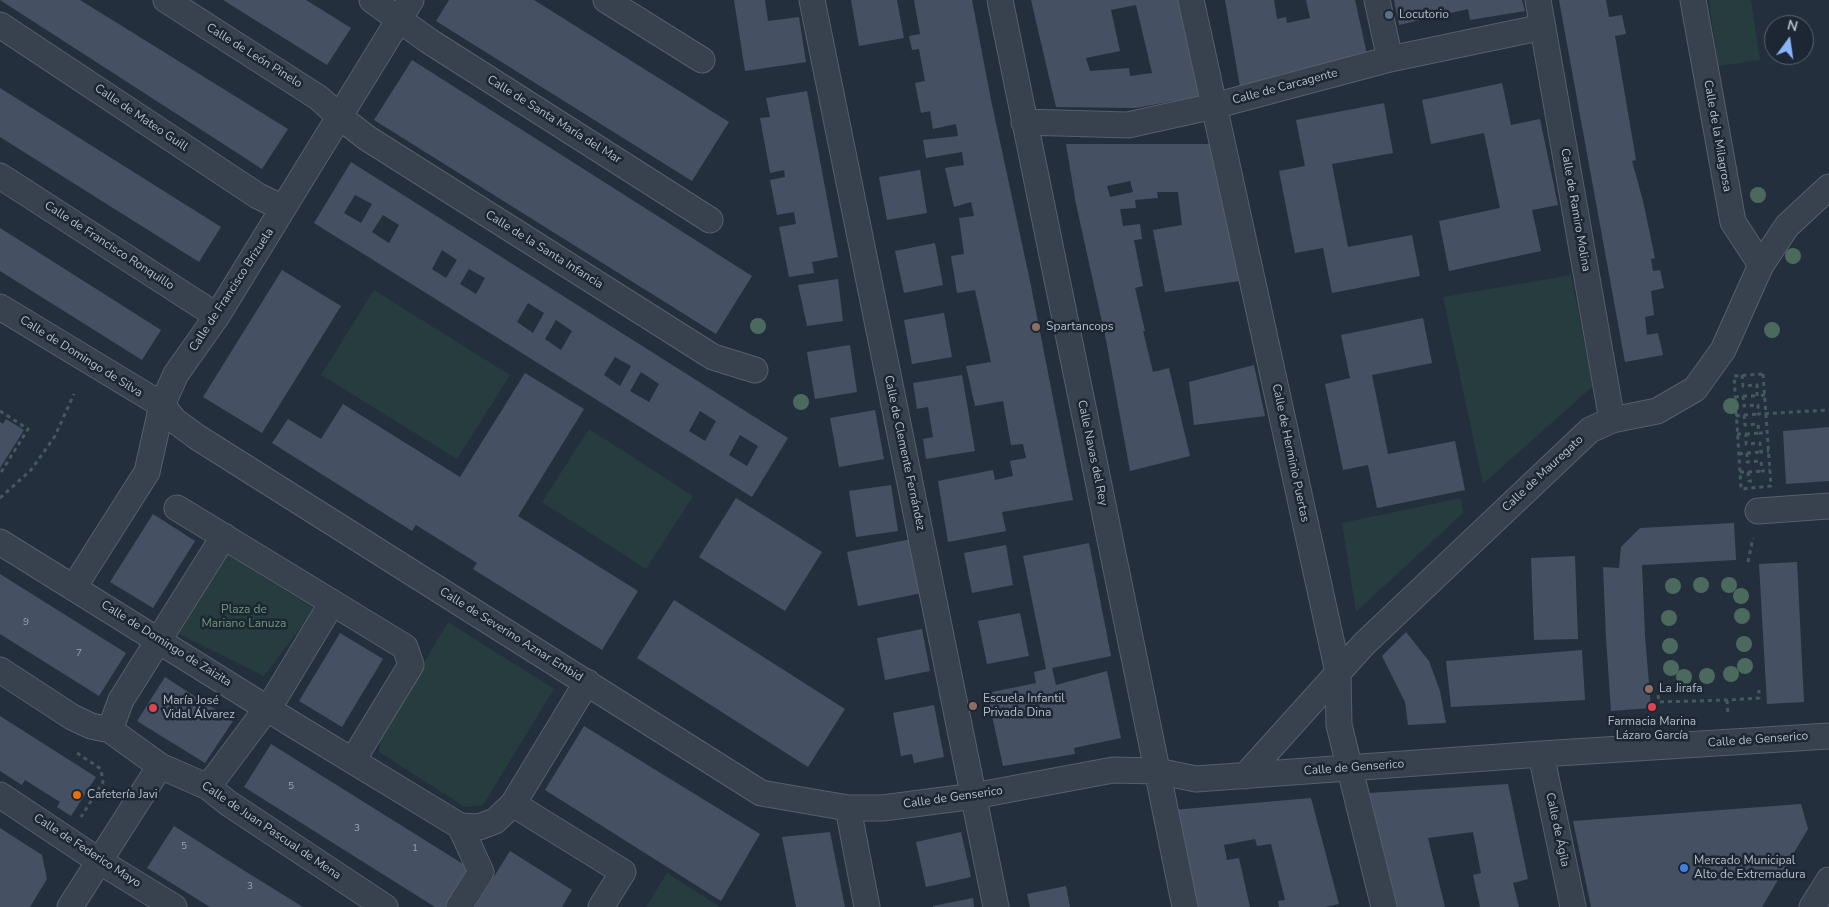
<!DOCTYPE html>
<meta charset="utf-8">
<style>
body{margin:0}
#map{position:relative;width:1829px;height:907px;overflow:hidden;background:#242f3e;font-family:"Nunito Sans",sans-serif}
canvas{display:block}
.north{position:absolute;left:1764px;top:15px;width:50px;height:50px;box-sizing:border-box;background:#1d2633;border:1px solid #59626f;border-radius:50%;rotate:14deg;font-size:14px;font-weight:700;line-height:20px;text-align:center;color:#b4bcc9}
.north::after{content:'';display:block;margin:auto;width:18px;height:22px;background:#8ab4f8;clip-path:polygon(50% 0,100% 100%,50% 72%,0 100%)}
</style>
<div id="map">
<canvas width="1829" height="907"></canvas>
<div class="north">N</div>
</div>
<script>
const g = document.querySelector('canvas').getContext('2d');
g.lineJoin = 'round';
function paint(path, color) { g.fillStyle = color; g.fill(path, 'evenodd'); }
const poly = rows => new Path2D(rows.map(r => 'M' + r).join(''));
function stroke(path, color, width, dash) { g.strokeStyle = color; g.lineWidth = width; g.lineCap = dash ? 'butt' : 'round'; g.setLineDash(dash || []); g.stroke(path); }
function write(font, color, halo, rows, align = 'center') {
  g.font = font + ' "Nunito Sans",sans-serif'; g.lineWidth = 5; g.setLineDash([]); g.textBaseline = 'middle'; g.strokeStyle = halo; g.fillStyle = color; for (const [text, x, y, turn = 0] of rows) {
    g.save(); g.translate(x, y); g.rotate((+turn || 0) * Math.PI / 180); g.textAlign = isNaN(turn) ? turn : align; if (halo) g.strokeText(text, 0, 0); g.fillText(text, 0, 0); g.restore();
  }
}
const green = poly([
 [1709,0,1751,0,1760,60,1718,66],
 [1571,275,1593,386,1483,484,1443,297],
 [374,290,510,375,457,459,321,375],
 [589,429,693,496,646,569,542,502],
 [1461,498,1463,513,1356,612,1342,523],
 [228,555,315,609,264,676,179,634],
 [448,622,554,689,483,805,465,807,379,752,380,737],
 [667,873,720,907,646,907]
]);
const building = poly([
 [0,0,80,0,288,129,262,169],
 [223,0,306,0,351,28,327,65],
 [449,0,534,0,729,122,692,181,436,21],
 [734,0,765,0,768,21,799,17,806,62,745,71],
 [851,0,897,0,904,38,859,46],
 [914,0,972,0,991,100,1030,281,1073,500,1002,512,1006,531,948,542,938,481,993,470,995,480,1013,476,1010,461,1026,458,1023,444,1011,445,1003,401,975,406,966,366,991,362,975,290,957,293,951,256,964,254,959,218,974,216,971,202,954,207,945,168,964,165,962,152,926,158,923,140,958,136,956,124,933,129,930,111,921,113,915,83,925,81,919,49,912,50,909,36,920,34],
 [1031,0,1185,0,1206,95,1136,108,1056,107],
 [1136,5,1152,73,1130,76,1129,68,1090,71,1086,58,1120,51,1111,10],
 [1225,0,1274,0,1277,19,1286,17,1287,23,1310,18,1306,0,1355,0,1367,54,1240,87],
 [1394,0,1522,0,1525,11,1470,20,1468,9,1399,25],
 [1559,0,1606,0,1609,17,1622,15,1626,34,1615,36,1636,160,1632,161,1643,201,1655,258,1651,259,1653,271,1660,270,1664,288,1651,291,1654,315,1645,317,1647,335,1658,333,1663,355,1625,362],
 [412,60,752,276,716,334,374,120],
 [1502,83,1511,125,1540,119,1558,205,1532,210,1541,251,1449,271,1439,221,1500,208,1484,133,1431,144,1422,100],
 [0,88,221,227,199,262,0,137],
 [807,91,838,257,812,262,814,273,789,277,779,227,796,224,794,212,777,215,770,180,785,177,784,170,770,173,760,118,770,117,766,98],
 [1384,103,1393,153,1332,164,1348,247,1412,235,1420,276,1332,293,1323,248,1295,253,1279,171,1305,166,1296,120],
 [1066,144,1214,144,1246,280,1165,292,1153,230,1182,225,1178,192,1157,192,1158,198,1135,200,1136,208,1120,209,1123,226,1140,224,1142,239,1134,240,1143,286,1135,288,1145,331,1143,331,1153,372,1169,368,1190,456,1130,471,1106,340,1076,204],
 [1130,181,1133,192,1110,197,1107,186],
 [351,162,788,438,752,497,314,223],
 [355,195,372,204,361,223,344,213],
 [383,215,399,225,389,243,372,232],
 [442,250,457,260,446,278,432,269],
 [469,269,485,278,476,294,460,284],
 [528,303,544,313,533,333,517,322],
 [556,320,572,331,561,350,545,339],
 [615,357,631,366,620,386,604,375],
 [641,372,659,384,649,402,630,391],
 [700,411,716,421,705,441,689,431],
 [740,435,758,446,747,466,729,455],
 [920,170,927,213,887,220,879,177],
 [0,228,161,330,142,360,0,271],
 [935,243,943,285,904,293,895,251],
 [282,270,341,306,262,433,203,397],
 [838,279,843,321,807,326,798,285],
 [944,313,952,357,912,364,904,320],
 [1423,318,1432,363,1372,375,1388,454,1455,441,1465,490,1377,508,1368,465,1343,470,1325,384,1350,378,1341,335],
 [850,345,857,392,815,399,807,352],
 [1254,365,1265,416,1194,425,1189,382],
 [525,373,584,409,518,516,638,591,602,650,473,569,477,563,416,525,412,531,272,443,288,419,321,439,343,404,460,477],
 [962,375,975,451,926,459,923,439,933,437,928,407,917,409,913,383],
 [875,410,884,459,839,467,830,418],
 [6,419,24,430,0,468,0,422,3,424],
 [1829,427,1829,481,1786,484,1783,431],
 [891,485,898,531,856,537,849,491],
 [736,498,822,552,785,611,699,557],
 [153,514,195,541,153,608,110,582],
 [1734,523,1736,560,1642,565,1645,636,1651,708,1611,711,1606,638,1603,567,1619,568,1621,547,1640,528],
 [911,539,922,593,858,606,847,552],
 [1089,543,1111,656,1052,668,1056,685,1107,671,1121,738,1074,748,1075,754,1003,766,987,693,1036,683,1034,672,1046,669,1023,556],
 [1006,545,1013,585,972,593,964,553],
 [1575,556,1578,639,1534,640,1531,558],
 [1797,562,1804,702,1767,704,1759,564],
 [0,574,126,653,99,696,0,634],
 [674,600,845,709,808,767,637,658],
 [1020,613,1029,656,987,664,978,621],
 [922,629,930,671,885,680,877,638],
 [1406,632,1429,661,1440,691,1446,723,1408,725,1405,702,1382,656],
 [340,633,383,659,342,727,299,701],
 [1582,650,1585,700,1451,707,1446,661],
 [165,677,233,721,205,763,137,721],
 [934,705,944,757,914,763,912,754,901,756,893,713],
 [0,716,96,777,71,816,57,807,60,802,25,780,22,785,0,771],
 [584,726,760,834,721,901,545,790],
 [271,744,471,869,447,907,435,907,244,787],
 [1508,784,1528,879,1513,883,1519,907,1480,907,1473,875,1481,873,1473,832,1428,838,1445,907,1397,907,1369,793],
 [1311,798,1339,904,1325,907,1279,907,1278,901,1285,900,1271,844,1257,846,1255,839,1224,845,1227,860,1239,858,1250,907,1193,907,1173,810],
 [1801,804,1808,829,1762,907,1591,907,1573,821],
 [174,826,240,868,303,907,210,907,147,868],
 [0,828,42,855,47,879,30,907,0,907],
 [830,832,845,907,796,907,782,837],
 [961,832,971,877,926,887,916,842],
 [510,851,572,890,562,907,475,907],
 [1066,886,1070,907,1030,907,1027,894],
 [973,898,974,907,933,907,933,906]
]);
const path = poly([
 [1763,374,1771,486,1741,489,1734,376,1763,374],
 [1742,375,1743,386,1757,385,1757,396,1765,395],
 [1743,396,1757,396],
 [1735,397,1743,396,1744,406,1758,405,1758,414,1829,410],
 [0,411,28,429,0,474],
 [1744,415,1758,414],
 [1736,416,1744,415,1745,425,1758,424,1759,433,1767,433],
 [1737,434,1746,434,1746,444,1760,443,1761,452,1769,451],
 [1746,434,1759,433],
 [1747,453,1761,452],
 [1739,454,1747,453,1747,462,1761,461,1762,471,1770,470],
 [1740,472,1748,472,1749,481,1754,481],
 [1748,472,1762,471],
 [0,498,31,470,55,436,74,394],
 [1748,562,1753,538],
 [1658,695,1659,702,1727,700,1759,698,1759,690],
 [1727,700,1728,714],
 [77,753,101,769,103,782,81,817]
]);
const street = poly([
 [166,0,319,98,340,117,367,138,713,357,755,370],
 [372,0,429,41,710,220],
 [606,0,702,60],
 [812,0,996,907],
 [1000,0,1185,907],
 [1191,0,1329,631,1338,672,1339,725,1384,907],
 [1377,0,1390,59],
 [1538,0,1612,420],
 [1693,0,1733,222,1761,265],
 [0,25,258,196,283,208],
 [1024,122,1128,125,1214,106,1390,59,1543,27],
 [0,176,217,316],
 [0,307,162,405,174,420,197,437,761,793,848,808,883,808,974,796,1113,770,1157,771,1196,779,1541,754,1829,736],
 [177,508,405,647,411,665,353,760],
 [1758,511,1829,506],
 [0,542,292,724,460,826,479,827,495,821,513,804,587,682],
 [74,587,147,472,162,405,176,374,217,316,411,0],
 [0,670,72,717,91,726,110,730,160,766,208,787,228,803,385,907],
 [110,730,121,700,224,536],
 [1541,754,1573,907],
 [1245,776,1364,644,1590,430,1612,420,1657,411,1695,389,1723,350,1761,265,1787,226,1829,187],
 [208,787,276,696,332,603],
 [0,795,99,861,174,907],
 [513,804,623,872,601,907],
 [848,808,867,907],
 [70,907,160,766],
 [459,907,481,872,460,826],
 [1812,907,1829,880]
]);
const trees = [
 [1758,195],
 [1793,256],
 [758,326],
 [1772,330],
 [801,402],
 [1731,406],
 [1701,585],
 [1729,585],
 [1673,586],
 [1741,596],
 [1742,616],
 [1669,618],
 [1744,644],
 [1670,646],
 [1745,666],
 [1671,668],
 [1731,674],
 [1707,676],
 [1684,677]
];
const markers = [
 [1389,15,5,"#5c6f8a"],
 [1036,327,5,"#8d6e63"],
 [1649,689,5,"#8d6e63"],
 [973,706,5,"#8d6e63"],
 [1652,707,5,"#e0444e"],
 [153,708,5,"#e0444e"],
 [77,795,5,"#e8710a"],
 [1684,868,5,"#3f7fe0"]
];
const numberNames = [
 ["9",26,623],
 ["7",79,654],
 ["5",291,787],
 ["3",357,829],
 ["5",184,847],
 ["1",415,849],
 ["3",250,887]
];
const poiNames = [
 ["Locutorio",1399,15],
 ["Spartancops",1046,327],
 ["La Jirafa",1659,689],
 ["Escuela Infantil",983,699],
 ["Privada Dina",983,713],
 ["María José",163,701],
 ["Vidal Álvarez",163,715],
 ["Farmacia Marina",1652,722,"center"],
 ["Lázaro García",1652,736,"center"],
 ["Cafetería Javi",87,795],
 ["Mercado Municipal",1694,861],
 ["Alto de Extremadura",1694,875]
];
const streetNames = [
 ["Calle de León Pinelo",254,56,32],
 ["Calle de Carcagente",1285,87,-15],
 ["Calle de Mateo Guill",141,118,34],
 ["Calle de Santa María del Mar",554,120,32],
 ["Calle de la Milagrosa",1717,136,80],
 ["Calle de Ramiro Molina",1575,210,80],
 ["Calle de Francisco Ronquillo",109,246,33],
 ["Calle de la Santa Infancia",544,250,32],
 ["Calle de Francisco Brizuela",232,290,-57],
 ["Calle de Domingo de Silva",81,357,32],
 ["Calle de Clemente Fernández",904,453,78],
 ["Calle Navas del Rey",1092,453,78],
 ["Calle de Herminio Puertas",1290,453,78],
 ["Calle de Mauregato",1543,474,-43],
 ["Calle de Severino Aznar Embid",511,635,32],
 ["Calle de Domingo de Zaizita",166,644,32],
 ["Calle de Genserico",1758,740,-4],
 ["Calle de Genserico",1354,768,-4],
 ["Calle de Genserico",953,798,-8],
 ["Calle de Ágila",1557,830,78],
 ["Calle de Juan Pascual de Mena",271,831,34],
 ["Calle de Federico Mayo",87,851,33]
];
const parkNames = [
 ["Plaza de",244,610],
 ["Mariano Lanuza",244,624]
];
paint(green, '#263c3f');
paint(building, '#455162');
stroke(street, '#565f6c', 27);
stroke(path, '#44595c', 3, [4, 4]);
stroke(street, '#38414e', 25);
g.fillStyle = '#4b6a5d';
for (const [x, y] of trees) { g.beginPath(); g.arc(x, y, 8, 0, 2 * Math.PI); g.fill(); }
for (const [x, y, r, color] of markers) { const dot = new Path2D(); dot.arc(x, y, r, 0, 2 * Math.PI); g.fillStyle = color; g.fill(dot); stroke(dot, '#1d2633', 2); }
write('10px', '#98a1af', null, numberNames);
write('12px', '#b4bcc9', '#1d2633', poiNames, 'left');
write('12px', '#b4bcc9', '#1d2633', streetNames);
write('12px', '#6b9a76', '#1d2633', parkNames);
</script>
